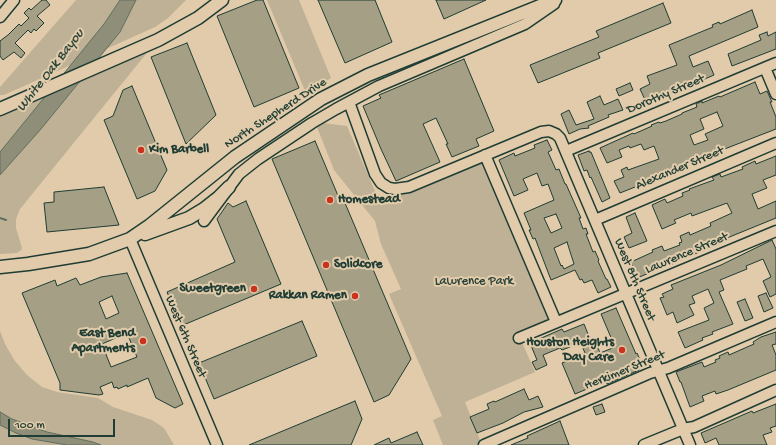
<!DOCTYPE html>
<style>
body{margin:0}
#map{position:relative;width:776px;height:445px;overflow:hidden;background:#e1cbaa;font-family:"Gochi Hand",sans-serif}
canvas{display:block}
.scale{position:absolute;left:8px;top:419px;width:107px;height:18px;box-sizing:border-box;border:2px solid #1f3d34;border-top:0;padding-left:5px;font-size:12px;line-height:14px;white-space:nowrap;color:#1f3d34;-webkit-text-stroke:3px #e1cbaa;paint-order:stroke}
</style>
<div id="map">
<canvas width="776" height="445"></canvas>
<div class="scale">100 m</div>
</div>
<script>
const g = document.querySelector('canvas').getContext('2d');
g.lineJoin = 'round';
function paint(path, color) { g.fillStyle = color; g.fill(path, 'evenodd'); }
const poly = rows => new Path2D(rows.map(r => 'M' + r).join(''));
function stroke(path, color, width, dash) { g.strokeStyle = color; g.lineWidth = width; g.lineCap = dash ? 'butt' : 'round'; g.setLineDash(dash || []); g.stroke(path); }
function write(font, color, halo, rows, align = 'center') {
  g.font = font + ' "Gochi Hand",sans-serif'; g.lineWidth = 4; g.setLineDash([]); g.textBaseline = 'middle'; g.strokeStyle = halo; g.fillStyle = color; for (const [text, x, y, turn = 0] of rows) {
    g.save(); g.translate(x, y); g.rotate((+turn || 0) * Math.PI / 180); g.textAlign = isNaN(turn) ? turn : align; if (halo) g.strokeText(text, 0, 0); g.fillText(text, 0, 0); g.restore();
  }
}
const green = poly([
 [76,0,186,0,168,18,155,27,4,95,0,95,0,87],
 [267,0,299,0,331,78,306,93],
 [150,49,20,209,16,219,16,228,22,248,21,250,17,253,0,254,0,116],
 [323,123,347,126,380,203,482,160,549,319,518,333,535,372,465,402,482,445,443,445,433,420,442,416,389,294,401,289,381,244,375,221,334,170,317,127],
 [0,331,5,344,15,361,27,375,42,387,57,392,98,398,113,407,152,420,164,428,174,445,0,445]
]);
const water = poly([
 [120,0,136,0,120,32,41,129,0,175,0,152,104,24,120,0],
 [0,412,12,419,47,432,93,442,101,445,67,445,32,439,16,433,0,425,0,412]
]);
const stream = poly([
 [0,218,6,220]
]);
const building = poly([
 [42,0,46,0,50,5,37,16,44,23,36,31,34,29,31,33,28,30,15,43,25,53,21,58,14,52,3,60,0,56,0,41,8,35,19,24,21,26,29,18,24,13,29,8,31,10,42,0],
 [257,0,263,0,299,88,254,107,217,16,257,0],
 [318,0,375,0,392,42,345,63,318,0],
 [436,0,486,0,444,19,436,0],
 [663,3,671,23,598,53,600,58,538,83,530,65,599,37,596,31,663,3],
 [752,10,758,27,689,56,693,67,708,61,714,75,647,104,640,89,650,84,647,76,677,65,669,45,713,27,712,25,719,22,720,24,752,10],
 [767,32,768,36,776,32,776,49,732,66,728,54,761,40,759,35,767,32],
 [187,43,216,115,186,144,151,57,187,43],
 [464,59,494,131,476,139,479,146,452,157,446,144,448,144,436,118,423,124,440,162,396,181,381,149,363,106,381,98,379,95,464,59],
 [755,82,760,94,767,91,772,102,770,102,776,117,776,129,722,150,704,159,702,156,687,163,673,170,674,172,664,176,665,178,646,184,645,183,620,193,614,181,624,177,621,170,627,167,628,170,659,159,654,146,644,150,641,144,630,148,629,146,619,150,622,157,607,163,600,148,633,133,634,134,652,126,651,125,659,122,660,123,666,121,682,114,682,113,697,107,696,104,702,101,702,103,719,96,720,97,755,82],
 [717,112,723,126,705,134,708,140,694,145,690,135,704,129,700,119,717,112],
 [630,83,633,90,619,96,616,89,630,83],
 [132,86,167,170,155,191,137,199,104,120,113,116,123,90,132,86],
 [600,96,604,105,618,99,623,110,608,115,609,117,588,126,589,128,580,129,569,134,561,114,569,110,576,125,594,119,587,102,600,96],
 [547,140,552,150,548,152,556,170,559,169,565,184,566,184,581,218,579,218,583,229,586,228,588,234,586,234,593,252,595,251,599,260,598,261,606,279,607,279,611,287,598,293,592,280,584,283,582,279,580,280,575,270,551,280,535,238,533,239,529,230,531,230,524,213,554,200,548,184,542,186,537,173,523,179,528,190,514,196,499,160,514,153,515,156,535,148,534,145,547,140],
 [556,214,562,228,551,233,544,218,556,214],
 [567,242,574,264,564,269,562,265,561,266,554,248,567,242],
 [315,141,339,198,345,203,411,359,389,395,374,402,272,159,315,141],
 [589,151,589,152,591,152,610,198,602,202,591,177,590,178,587,170,584,171,578,155,589,151],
 [776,156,776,175,763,180,767,188,752,194,758,209,776,201,776,218,727,238,728,240,680,260,672,264,671,261,653,269,654,271,637,278,631,262,653,252,652,250,662,246,664,251,680,245,679,243,682,242,680,236,689,232,690,235,711,226,710,223,732,213,727,203,692,216,691,213,674,220,676,223,662,229,652,205,665,199,667,203,683,196,682,193,690,190,689,189,714,180,712,177,720,174,721,177,743,169,742,167,755,161,756,164,776,156],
 [104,187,119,225,47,232,44,203,54,202,54,192,104,187],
 [246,201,281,284,181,326,167,292,235,262,217,219,228,203,233,207,246,201],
 [635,213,647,241,629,248,624,237,632,233,626,217,635,213],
 [772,240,776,249,776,294,770,297,763,281,771,277,763,259,746,266,747,269,720,280,724,290,719,292,733,324,712,332,713,334,702,338,703,340,685,348,678,332,709,320,704,308,714,303,708,289,692,296,695,303,689,305,694,315,677,323,673,312,667,315,660,298,664,297,662,294,673,289,671,285,721,265,772,240],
 [127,273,183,404,175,408,156,398,148,378,127,387,127,385,118,389,117,387,114,388,112,382,100,387,103,394,99,395,60,390,60,383,22,293,55,280,57,286,76,278,80,285,101,277,127,273],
 [112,296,119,313,106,319,99,302,112,296],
 [127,333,137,357,111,367,102,344,127,333],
 [766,293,773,308,764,312,758,296,766,293],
 [745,299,753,318,745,321,737,302,745,299],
 [616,308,636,354,637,353,643,366,638,368,639,370,607,384,606,381,575,394,562,363,585,353,580,341,569,345,570,347,562,350,560,348,543,355,547,365,536,370,532,362,537,360,530,343,562,329,564,332,584,324,594,349,598,348,600,353,615,347,601,314,616,308],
 [302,321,317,356,214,399,199,363,302,321],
 [776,332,776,344,772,345,776,355,776,370,728,390,716,394,715,391,702,396,704,401,690,407,681,382,680,382,676,372,702,362,704,367,716,362,715,360,720,358,719,356,728,352,729,355,754,344,753,342,761,337,776,332],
 [524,389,529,400,538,396,543,407,524,412,503,423,477,433,470,417,489,409,487,404,494,401,495,402,524,389],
 [355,401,362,419,351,445,249,445,355,401],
 [602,404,605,412,596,415,593,407,602,404],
 [776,404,776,426,770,428,772,432,763,435,767,445,719,445,716,438,705,443,701,433,752,411,753,413,776,404],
 [560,421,569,445,511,445,528,438,527,436,560,421],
 [417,432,423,445,374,445,389,438,391,443,417,432]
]);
const minor = poly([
 [0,17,14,0],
 [765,68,776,94],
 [349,102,375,174,381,183,389,188,395,189,409,187,541,132,549,131,556,134,560,138,690,445],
 [566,151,776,63],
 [485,155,556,322],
 [595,220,776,143],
 [204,221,239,174,258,159,312,123,336,109,379,86,525,24,554,4],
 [130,239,217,445],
 [519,338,776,231],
 [484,445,650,373,668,368,776,322],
 [644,445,683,429,694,427,776,390]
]);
const major = poly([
 [0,109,158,40,198,18,222,0],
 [145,234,189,218,204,209,218,198,229,187],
 [0,267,28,264,89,254,130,239,149,226,235,157,321,99,368,75,555,0]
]);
const markers = [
 [141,150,4,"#c8321e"],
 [330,200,4,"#c8321e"],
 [326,265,4,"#c8321e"],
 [254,289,4,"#c8321e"],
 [355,296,4,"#c8321e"],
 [143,341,4,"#c8321e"],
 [622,350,4,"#c8321e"]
];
const streetNames = [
 ["Dorothy Street",666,95,-23],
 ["North Shepherd Drive",276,114,-33],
 ["Alexander Street",680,169,-23],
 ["Lawrence Street",687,254,-23],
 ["West 8th Street",634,280,67],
 ["West 6th Street",185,337,67],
 ["Herkimer Street",625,371,-22]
];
const poiNames = [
 ["Kim Barbell",149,150,"left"],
 ["Homestead",338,200,"left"],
 ["Solidcore",334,265,"left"],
 ["Sweetgreen",246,289],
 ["Rakkan Ramen",347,296],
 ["East Bend",135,334],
 ["Apartments",135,349],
 ["Houston Heights",614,343],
 ["Day Care",614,358]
];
const parkNames = [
 ["Lawrence Park",474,282]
];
const waterNames = [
 ["White Oak Bayou",51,71,-52]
];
paint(green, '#beb195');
paint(water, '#8f8f79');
stroke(water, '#626e5d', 1);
stroke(stream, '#626e5d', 2);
paint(building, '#a59f85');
stroke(building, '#1f3d34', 1);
stroke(minor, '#1f3d34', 13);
stroke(major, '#1f3d34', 15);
stroke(minor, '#e1cbaa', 10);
stroke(major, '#e1cbaa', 12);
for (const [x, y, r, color] of markers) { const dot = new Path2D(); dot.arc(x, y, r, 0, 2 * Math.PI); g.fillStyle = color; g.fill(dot); stroke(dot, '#e1cbaa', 1.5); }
write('13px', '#1f3d34', '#e1cbaa', streetNames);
write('bold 13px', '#1f3d34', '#e1cbaa', poiNames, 'right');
write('13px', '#274339', '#e1cbaa', parkNames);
write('italic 14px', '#2a453b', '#e1cbaa', waterNames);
</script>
